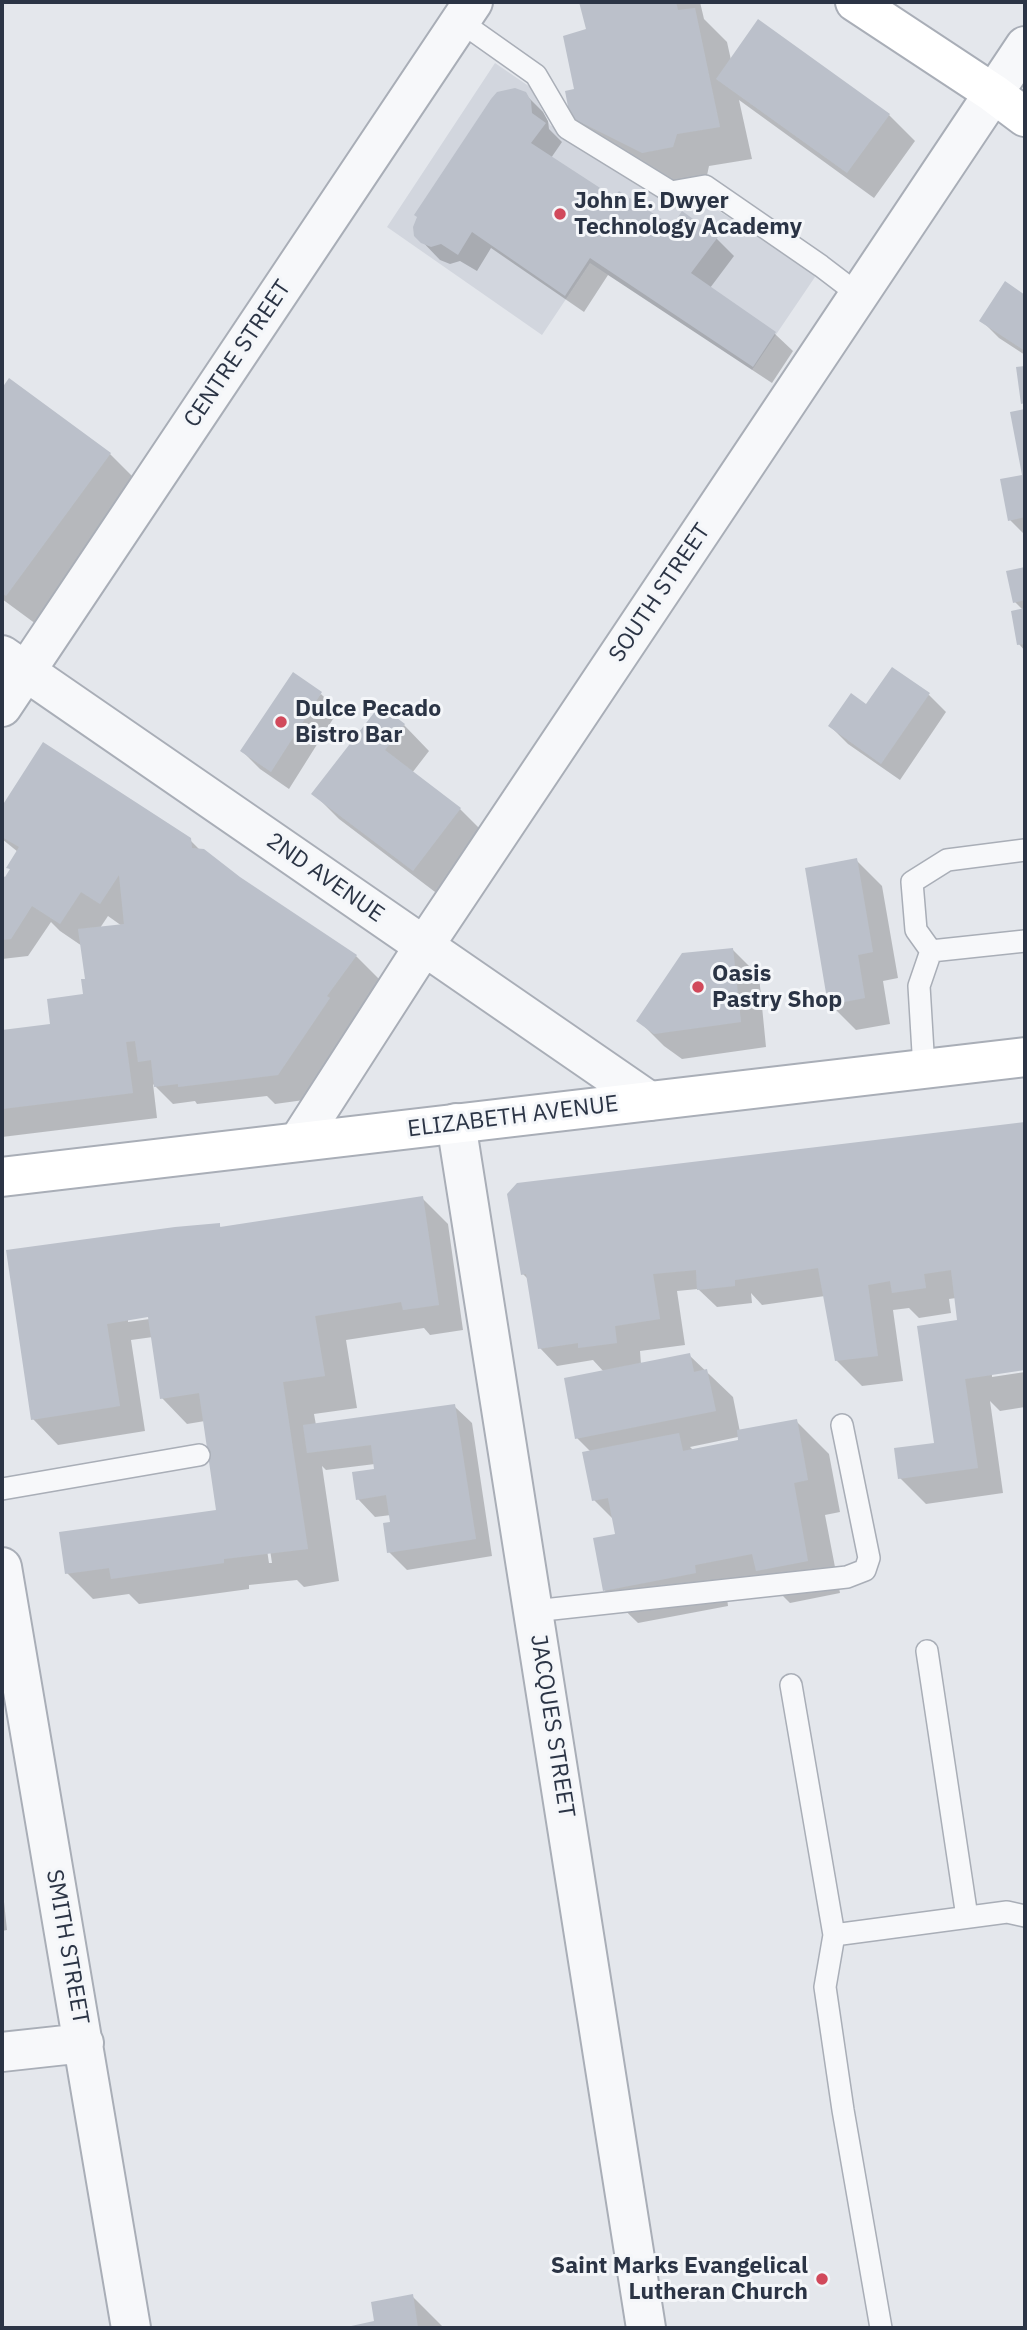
<!DOCTYPE html>
<style>
body{margin:0}
#map{position:relative;width:1027px;height:2330px;overflow:hidden;background:#e4e7ec;font-family:"IBM Plex Sans",sans-serif}
canvas{display:block}
.frame{position:absolute;inset:0;border:4px solid #2b3445;pointer-events:none}
</style>
<div id="map">
<canvas width="1027" height="2330"></canvas>
<div class="frame"></div>
</div>
<script>
const g = document.querySelector('canvas').getContext('2d');
g.lineJoin = 'round';
function paint(path, color) { g.fillStyle = color; g.fill(path, 'evenodd'); }
const poly = rows => new Path2D(rows.map(r => 'M' + r).join(''));
function stroke(path, color, width, dash) { g.strokeStyle = color; g.lineWidth = width; g.lineCap = dash ? 'butt' : 'round'; g.setLineDash(dash || []); g.stroke(path); }
function write(font, color, halo, rows, align = 'center') {
  g.font = font + ' "IBM Plex Sans",sans-serif'; g.lineWidth = 6; g.setLineDash([]); g.textBaseline = 'middle'; g.strokeStyle = halo; g.fillStyle = color; for (const [text, x, y, turn = 0] of rows) {
    g.save(); g.translate(x, y); g.rotate((+turn || 0) * Math.PI / 180); g.textAlign = isNaN(turn) ? turn : align; if (halo) g.strokeText(text, 0, 0); g.fillText(text, 0, 0); g.restore();
  }
}
const built = poly([
 [495,63,530,87,550,125,671,201,697,197,817,274,752,370,590,263,542,335,387,227]
]);
const shadow = poly([
 [581,2,700,2,704,19,727,42,731,60,889,115,915,141,874,198,739,100,752,159,709,166,706,180,676,185,605,149,572,116,588,30],
 [525,94,543,112,548,121,549,129,562,142,551,158,614,200,672,228,716,238,734,256,710,288,775,334,793,351,772,383,608,275,584,312,491,248,477,271,460,261,450,264,440,260,416,235],
 [1005,284,1025,297,1025,355,999,338,981,320],
 [9,381,110,454,143,487,40,627,2,599,2,391],
 [1025,411,1025,535,1010,520,1024,476,1012,413],
 [1025,569,1025,651,1019,644,1023,610,1015,602,1008,572],
 [321,694,338,711,289,789,260,769,242,751],
 [929,695,946,712,900,780,848,744,830,726,867,706],
 [404,725,429,751,412,773,460,809,486,835,439,895,339,819,314,794],
 [44,745,189,839,200,850,238,878,356,956,382,982,352,1022,355,1025,304,1100,275,1104,267,1096,197,1104,195,1101,173,1104,153,1084,157,1118,2,1137,2,1031,52,1025,85,996,87,980,82,946,60,931,51,922,28,956,2,959,2,877,5,879,11,870,8,867,18,852,2,839,2,809],
 [108,916,122,926,100,928],
 [856,860,882,886,898,978,883,981,890,1024,856,1030,830,1004],
 [733,950,759,976,766,1047,682,1059,664,1046,638,1020],
 [1025,1123,1025,1369,992,1373,992,1377,1025,1372,1025,1407,1000,1411,990,1401,1003,1493,926,1504,900,1478,936,1444,959,1322,956,1298,949,1299,951,1313,919,1318,909,1308,893,1310,903,1381,862,1386,836,1360,825,1296,762,1305,751,1293,752,1303,717,1307,698,1289,677,1291,685,1345,640,1351,641,1364,689,1355,733,1397,740,1432,796,1421,829,1454,840,1512,825,1515,840,1593,790,1603,775,1588,727,1598,728,1606,638,1623,605,1591,617,1535,615,1521,594,1500,591,1452,577,1438,604,1372,593,1360,557,1366,540,1348,529,1280,523,1274,931,1136],
 [738,1437,740,1442,694,1451,690,1447],
 [422,1198,448,1224,463,1330,430,1335,424,1328,346,1340,357,1408,314,1414,316,1425,454,1406,472,1423,492,1556,407,1570,389,1552,392,1524,391,1515,375,1517,358,1499,376,1470,375,1464,326,1470,322,1466,339,1581,304,1587,297,1580,249,1585,249,1589,139,1604,129,1594,93,1599,67,1573,218,1512,205,1421,187,1424,162,1398,153,1337,131,1340,145,1431,58,1445,33,1419,8,1252,219,1225,222,1229],
 [222,1251,225,1251,272,1563,269,1563],
 [156,1314,157,1318,128,1322,128,1319],
 [2,1883,7,1930,2,1931],
 [412,2296,444,2328,344,2328,376,2323]
]);
const building = poly([
 [579,2,676,2,678,10,695,8,720,127,677,134,673,147,642,153,570,117,565,91,574,89,563,36,586,29],
 [758,19,890,114,847,173,716,79],
 [515,88,526,92,531,101,532,113,546,123,531,143,614,197,619,191,672,226,682,211,718,237,691,273,776,332,753,367,590,258,565,296,472,232,458,255,441,244,431,247,421,243,414,236,413,227,417,217,414,215,491,99,497,92],
 [1005,281,1025,295,1025,351,979,321],
 [1025,366,1025,403,1021,404,1016,367],
 [9,378,111,453,6,596,2,593,2,388],
 [1025,409,1025,517,1008,521,1000,479,1022,475,1010,412],
 [1025,567,1025,600,1013,603,1006,571],
 [1025,608,1025,644,1017,645,1011,611],
 [892,667,930,693,881,764,828,726,851,693,866,704],
 [293,672,322,692,271,772,240,751],
 [380,705,405,724,385,750,461,808,413,871,311,794],
 [43,742,191,838,192,848,204,849,240,877,357,955,327,996,330,998,278,1075,178,1087,178,1084,154,1087,151,1060,138,1062,135,1041,126,1042,133,1093,2,1109,2,1030,50,1024,47,999,83,994,81,979,85,979,78,929,124,924,119,875,100,904,81,892,60,924,32,906,11,939,2,940,2,875,5,877,10,869,6,868,19,847,2,837,2,806],
 [857,858,873,952,858,955,865,998,828,1005,805,868],
 [733,948,741,1022,654,1034,636,1021,682,953],
 [1025,1122,1025,1370,965,1379,978,1468,898,1479,894,1448,934,1443,917,1326,957,1320,951,1270,924,1274,926,1288,892,1293,890,1281,868,1285,878,1356,835,1361,818,1268,735,1280,735,1286,697,1290,696,1270,653,1274,660,1319,615,1326,617,1343,578,1348,578,1343,538,1349,526,1274,521,1275,507,1194,517,1183],
 [423,1196,439,1305,403,1310,401,1302,315,1316,325,1376,283,1382,308,1549,224,1559,224,1563,111,1579,109,1568,65,1574,59,1532,216,1510,199,1393,160,1399,148,1317,107,1324,120,1406,31,1420,6,1250,175,1227,220,1223,220,1227],
 [690,1353,694,1372,707,1369,716,1411,575,1439,564,1378],
 [455,1404,476,1539,387,1553,383,1523,390,1522,386,1495,356,1500,352,1472,374,1469,371,1445,307,1453,303,1425],
 [797,1419,808,1480,794,1483,808,1561,756,1571,752,1554,695,1565,696,1573,603,1591,593,1538,615,1534,608,1498,592,1501,582,1452,679,1433,683,1451,738,1440,737,1430],
 [413,2294,418,2328,342,2328,374,2321,371,2302]
]);
const lane = poly([
 [461,22,536,75,567,128,671,192,705,186,821,266,859,295],
 [1025,850,947,860,912,882,916,930,931,951,1025,941],
 [924,1069,919,986,931,951],
 [2,1489,199,1455],
 [534,1611,847,1577,865,1570,869,1558,842,1425],
 [927,1651,967,1917],
 [791,1685,834,1935,1007,1912,1025,1916],
 [834,1935,825,1987,843,2110,881,2328]
]);
const street = poly([
 [2,655,649,1101],
 [2,707,473,2],
 [456,1123,646,2328],
 [298,1142,424,946,1025,46],
 [2,1567,131,2328],
 [2,2052,84,2043]
]);
const secondary = poly([
 [855,2,993,93,1025,117],
 [2,1177,1025,1057]
]);
const markers = [
 [560,214,7,"#d1495b"],
 [281,722,7,"#d1495b"],
 [698,987,7,"#d1495b"],
 [822,2279,7,"#d1495b"]
];
const poiNames = [
 ["John E. Dwyer",574,201],
 ["Technology Academy",574,227],
 ["Dulce Pecado",295,709],
 ["Bistro Bar",295,735],
 ["Oasis",712,974],
 ["Pastry Shop",712,1000],
 ["Saint Marks Evangelical",808,2266,"right"],
 ["Lutheran Church",808,2292,"right"]
];
const streetNames = [
 ["CENTRE STREET",238,354,-56],
 ["SOUTH STREET",660,593,-56],
 ["2ND AVENUE",325,878,35],
 ["ELIZABETH AVENUE",513,1117,-7],
 ["JACQUES STREET",552,1726,81],
 ["SMITH STREET",67,1947,80]
];
paint(built, '#d2d6de');
paint(shadow, '#0003');
paint(building, '#bbc0ca');
stroke(lane, '#a9aeb7', 24);
stroke(street, '#a9aeb7', 42);
stroke(secondary, '#a9aeb7', 42);
stroke(lane, '#f7f8fa', 21);
stroke(street, '#f7f8fa', 38);
stroke(secondary, '#fff', 38);
for (const [x, y, r, color] of markers) { const dot = new Path2D(); dot.arc(x, y, r, 0, 2 * Math.PI); g.fillStyle = color; g.fill(dot); stroke(dot, '#f4f6f9', 2.5); }
write('bold 23px', '#2b3445', '#f4f6f9', poiNames, 'left');
write('23px', '#2b3445', '#f4f6f9', streetNames);
</script>
